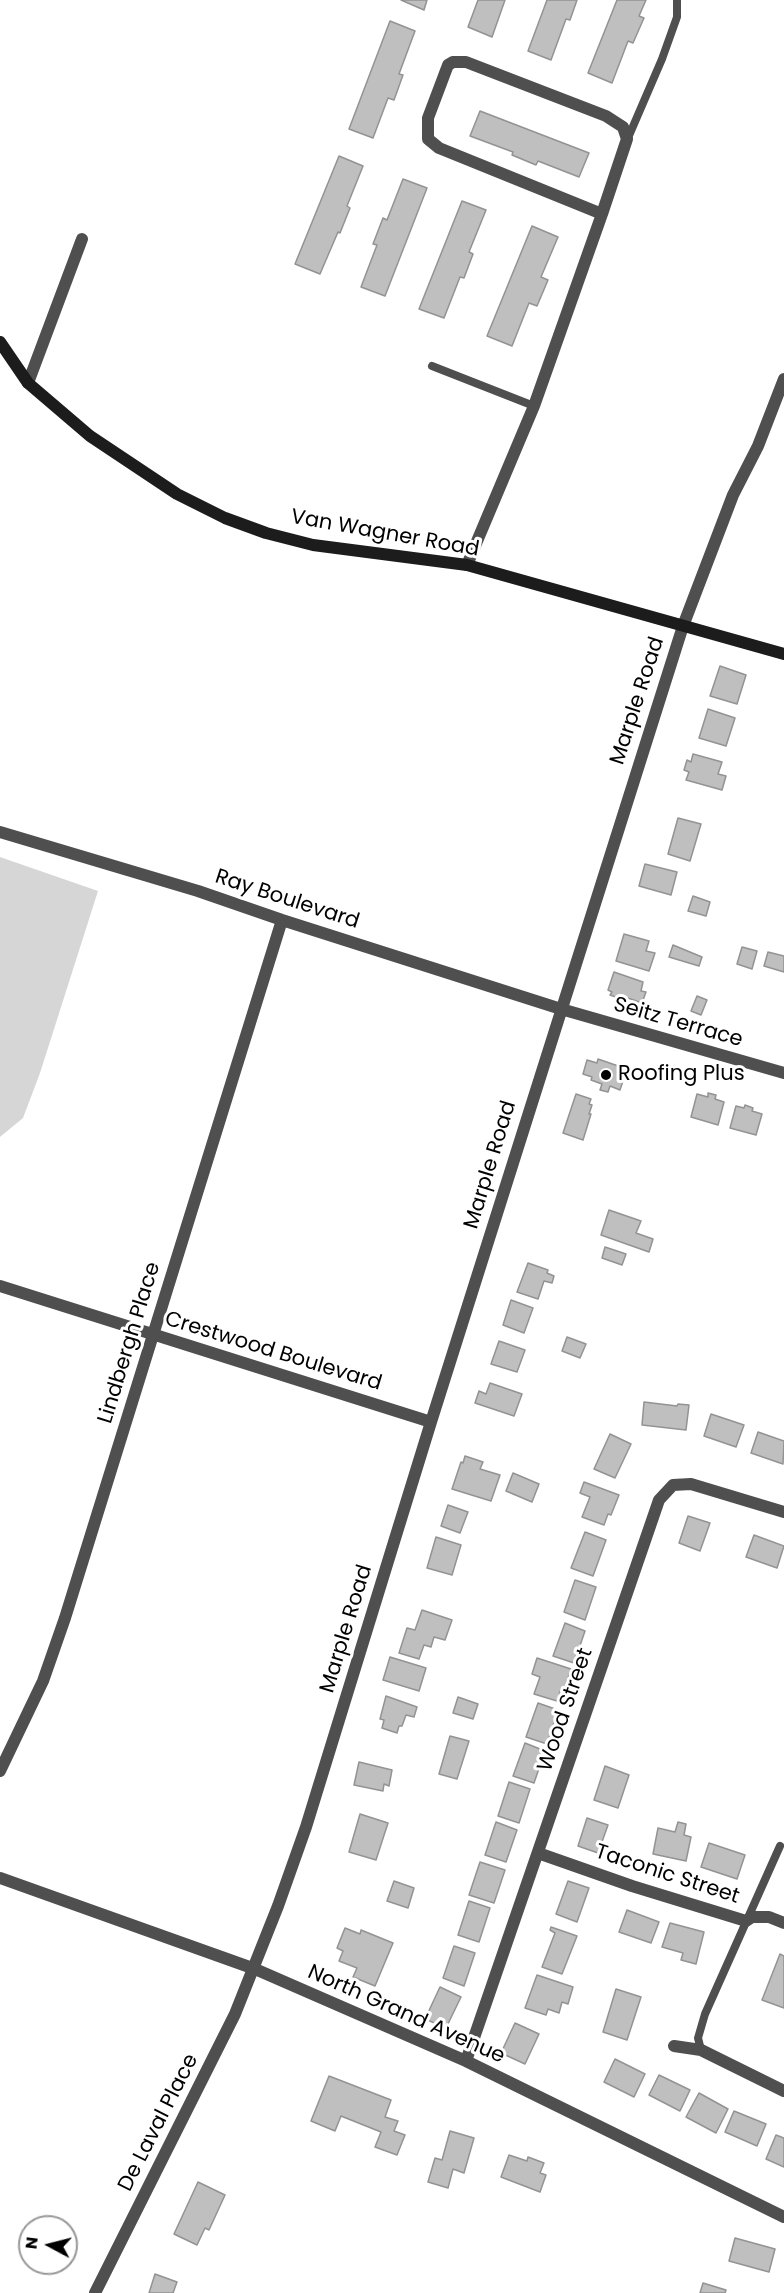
<!DOCTYPE html>
<style>
body{margin:0}
#map{position:relative;width:784px;height:2293px;overflow:hidden;background:#fff;font-family:Poppins,sans-serif}
canvas{display:block}
.north{position:absolute;left:18px;top:2215px;width:60px;height:60px;box-sizing:border-box;background:#fff;border:2px solid #999;border-radius:50%;rotate:277deg;font-size:16px;font-weight:700;line-height:24px;text-align:center;color:#000}
.north::after{content:'';display:block;margin:auto;width:21px;height:27px;background:#000;clip-path:polygon(50% 0,100% 100%,50% 72%,0 100%)}
</style>
<div id="map">
<canvas width="784" height="2293"></canvas>
<div class="north">N</div>
</div>
<script>
const g = document.querySelector('canvas').getContext('2d');
g.lineJoin = 'round';
function paint(path, color) { g.fillStyle = color; g.fill(path, 'evenodd'); }
const poly = rows => new Path2D(rows.map(r => 'M' + r).join(''));
function stroke(path, color, width, dash) { g.strokeStyle = color; g.lineWidth = width; g.lineCap = dash ? 'butt' : 'round'; g.setLineDash(dash || []); g.stroke(path); }
function write(font, color, halo, rows, align = 'center') {
  g.font = font + ' Poppins,sans-serif'; g.lineWidth = 6; g.setLineDash([]); g.textBaseline = 'middle'; g.strokeStyle = halo; g.fillStyle = color; for (const [text, x, y, turn = 0] of rows) {
    g.save(); g.translate(x, y); g.rotate((+turn || 0) * Math.PI / 180); g.textAlign = isNaN(turn) ? turn : align; if (halo) g.strokeText(text, 0, 0); g.fillText(text, 0, 0); g.restore();
  }
}
const green = poly([
 [0,857,98,891,40,1073,23,1118,0,1137]
]);
const building = poly([
 [401,0,427,0,424,10,401,0],
 [478,0,505,0,492,37,468,27,478,0],
 [547,0,577,0,570,20,566,19,551,60,528,51,547,0],
 [617,0,646,0,639,16,644,18,633,43,628,41,612,83,588,73,617,0],
 [390,21,415,31,399,74,403,75,394,100,388,98,373,138,349,129,390,21],
 [480,111,589,153,579,177,538,161,536,165,512,155,513,152,470,136,480,111],
 [339,156,363,166,347,206,350,208,340,233,338,232,320,274,295,264,339,156],
 [403,179,427,188,385,296,361,287,377,245,373,244,383,218,387,220,403,179],
 [462,201,486,210,469,252,473,254,464,278,460,277,444,318,419,309,462,201],
 [532,226,558,237,541,277,548,280,537,306,529,303,512,346,487,336,532,226],
 [720,666,746,675,737,704,710,696,720,666],
 [708,709,735,718,726,746,699,738,708,709],
 [693,754,722,762,718,774,726,776,722,790,686,780,689,772,684,770,687,760,691,762,693,754],
 [678,818,701,824,690,861,668,854,678,818],
 [645,864,677,872,671,895,639,886,645,864],
 [693,896,710,902,706,916,688,911,693,896],
 [624,934,649,941,646,951,655,953,649,971,616,961,624,934],
 [673,945,702,957,699,966,669,957,673,945],
 [742,947,757,951,752,969,737,964,742,947],
 [768,952,784,956,784,972,764,966,768,952],
 [614,972,643,982,641,991,646,992,642,1003,625,997,624,1000,610,995,612,992,608,990,614,972],
 [697,996,707,1000,701,1015,691,1011,697,996],
 [598,1059,627,1069,620,1090,610,1086,608,1092,600,1090,602,1084,591,1080,592,1077,583,1074,587,1060,597,1063,598,1059],
 [708,1093,716,1095,715,1099,724,1102,718,1125,691,1117,697,1094,708,1097,708,1093],
 [576,1094,591,1099,589,1104,592,1105,589,1114,591,1114,583,1140,563,1133,576,1094],
 [745,1105,753,1108,752,1111,762,1114,756,1135,730,1128,736,1106,744,1108,745,1105],
 [609,1210,641,1221,636,1233,653,1239,649,1252,601,1235,609,1210],
 [605,1247,626,1254,622,1265,602,1258,605,1247],
 [528,1263,548,1270,547,1273,554,1276,552,1283,544,1281,538,1299,517,1292,528,1263],
 [511,1300,533,1308,524,1333,503,1325,511,1300],
 [567,1337,586,1344,580,1358,562,1351,567,1337],
 [499,1341,525,1350,517,1372,491,1364,499,1341],
 [490,1383,522,1394,514,1416,475,1403,479,1391,486,1394,490,1383],
 [644,1402,677,1406,678,1404,689,1405,686,1430,642,1425,644,1402],
 [711,1414,744,1425,736,1447,704,1436,711,1414],
 [758,1432,784,1441,783,1464,751,1453,758,1432],
 [610,1434,631,1444,615,1478,594,1469,610,1434],
 [465,1456,483,1462,480,1469,500,1475,491,1501,452,1489,461,1462,463,1463,465,1456],
 [513,1473,539,1484,532,1502,506,1491,513,1473],
 [584,1482,619,1495,611,1515,608,1514,604,1525,582,1517,590,1497,580,1493,584,1482],
 [448,1505,468,1512,460,1533,441,1526,448,1505],
 [688,1516,710,1523,700,1551,679,1543,688,1516],
 [585,1532,606,1540,593,1576,571,1568,585,1532],
 [754,1535,784,1546,777,1568,746,1557,754,1535],
 [436,1537,461,1545,452,1575,427,1568,436,1537],
 [575,1580,596,1587,585,1620,564,1612,575,1580],
 [422,1610,452,1620,445,1640,434,1637,431,1647,424,1645,419,1659,399,1653,407,1628,415,1630,422,1610],
 [565,1623,585,1631,574,1663,553,1656,565,1623],
 [390,1657,426,1668,419,1691,383,1680,390,1657],
 [537,1658,571,1669,564,1690,561,1689,557,1701,534,1694,540,1677,532,1674,537,1658],
 [386,1696,417,1707,414,1717,406,1715,402,1726,399,1726,397,1733,382,1728,384,1720,380,1719,386,1696],
 [458,1697,478,1704,473,1719,453,1713,458,1697],
 [538,1703,558,1710,547,1744,526,1737,538,1703],
 [450,1736,469,1741,457,1779,439,1774,450,1736],
 [525,1743,545,1751,534,1783,513,1776,525,1743],
 [359,1762,392,1770,389,1786,384,1784,383,1791,354,1785,359,1762],
 [605,1766,629,1775,618,1808,594,1800,605,1766],
 [509,1782,530,1789,519,1823,498,1816,509,1782],
 [360,1814,388,1823,376,1860,349,1852,360,1814],
 [587,1818,608,1825,598,1853,578,1846,587,1818],
 [496,1822,517,1830,506,1862,485,1855,496,1822],
 [678,1822,686,1824,684,1835,691,1837,686,1861,653,1854,658,1828,675,1832,678,1822],
 [709,1843,745,1855,737,1879,701,1867,709,1843],
 [480,1862,505,1870,494,1903,469,1895,480,1862],
 [394,1881,414,1888,408,1908,387,1901,394,1881],
 [568,1881,589,1888,577,1922,556,1914,568,1881],
 [469,1901,490,1908,479,1942,458,1935,469,1901],
 [627,1910,659,1922,651,1943,619,1932,627,1910],
 [670,1923,704,1932,696,1964,681,1960,683,1953,662,1947,670,1923],
 [551,1927,577,1936,562,1974,542,1967,555,1933,550,1930,551,1927],
 [345,1928,360,1934,361,1930,393,1943,375,1986,353,1977,357,1968,339,1961,343,1951,337,1948,345,1928],
 [454,1946,475,1953,464,1986,443,1978,454,1946],
 [780,1954,784,1956,784,2008,762,2000,780,1954],
 [537,1975,573,1987,568,2004,562,2002,559,2013,548,2009,546,2015,525,2008,537,1975],
 [440,1987,461,1997,446,2028,425,2019,440,1987],
 [616,1989,641,1997,627,2040,603,2032,616,1989],
 [515,2023,539,2034,525,2064,501,2053,515,2023],
 [615,2059,645,2074,634,2097,604,2082,615,2059],
 [659,2075,690,2090,680,2111,649,2095,659,2075],
 [329,2076,391,2100,385,2117,398,2121,394,2131,405,2135,397,2155,375,2147,381,2132,341,2116,335,2131,311,2121,329,2076],
 [699,2093,728,2109,716,2133,686,2117,699,2093],
 [734,2111,766,2124,757,2146,725,2132,734,2111],
 [450,2131,474,2138,464,2173,453,2169,448,2188,428,2182,435,2158,442,2160,450,2131],
 [776,2135,784,2138,784,2167,766,2159,776,2135],
 [509,2155,527,2161,528,2157,544,2163,540,2173,546,2175,540,2192,501,2177,509,2155],
 [198,2182,225,2195,209,2230,205,2228,197,2245,174,2234,198,2182],
 [735,2238,775,2249,769,2272,729,2261,735,2238],
 [155,2274,177,2282,173,2293,149,2293,155,2274],
 [703,2283,726,2290,725,2293,700,2293,703,2283]
]);
const lane = poly([
 [628,138,662,59,677,17,677,0],
 [432,366,534,406],
 [701,2050,698,2038,705,2014,780,1846]
]);
const street = poly([
 [453,62,466,62,606,116,623,127,627,139,602,214,439,148,428,139,428,118,448,65,453,62],
 [28,383,82,239],
 [467,565,534,406,602,214],
 [0,832,198,891,282,920,561,1009,784,1073],
 [0,1286,431,1422],
 [0,1771,43,1681,65,1618,282,920],
 [538,1853,632,1886,746,1921,752,1917,769,1917,784,1923],
 [0,1878,255,1969,466,2061,784,2217],
 [674,2046,701,2050,784,2091],
 [466,2061,659,1500,673,1485,691,1484,784,1512],
 [95,2293,235,2014,278,1906,306,1827,431,1422,683,626,733,495,758,446,784,379]
]);
const secondary = poly([
 [0,342,28,383,90,436,177,494,225,518,266,533,313,545,467,565,784,654]
]);
const markers = [
 [606,1075,6,"#000"]
];
const streetNames = [
 ["Van Wagner Road",385,534,10],
 ["Marple Road",638,701,-72],
 ["Ray Boulevard",287,900,18],
 ["Seitz Terrace",678,1023,16],
 ["Marple Road",491,1165,-73],
 ["Lindbergh Place",130,1343,-73],
 ["Crestwood Boulevard",273,1352,17],
 ["Marple Road",347,1629,-73],
 ["Wood Street",566,1710,-71],
 ["Taconic Street",667,1875,18],
 ["North Grand Avenue",406,2015,24],
 ["De Laval Place",159,2123,-63]
];
const poiNames = [
 ["Roofing Plus",618,1075]
];
paint(green, '#d6d6d6');
paint(building, '#bfbfbf');
stroke(building, '#939393', 1.5);
stroke(lane, '#4f4f4f', 8);
stroke(street, '#4f4f4f', 12);
stroke(secondary, '#1c1c1c', 12);
for (const [x, y, r, color] of markers) { const dot = new Path2D(); dot.arc(x, y, r, 0, 2 * Math.PI); g.fillStyle = color; g.fill(dot); stroke(dot, '#fff', 2); }
write('21px', '#000', '#fff', streetNames);
write('21px', '#000', '#fff', poiNames, 'left');
</script>
